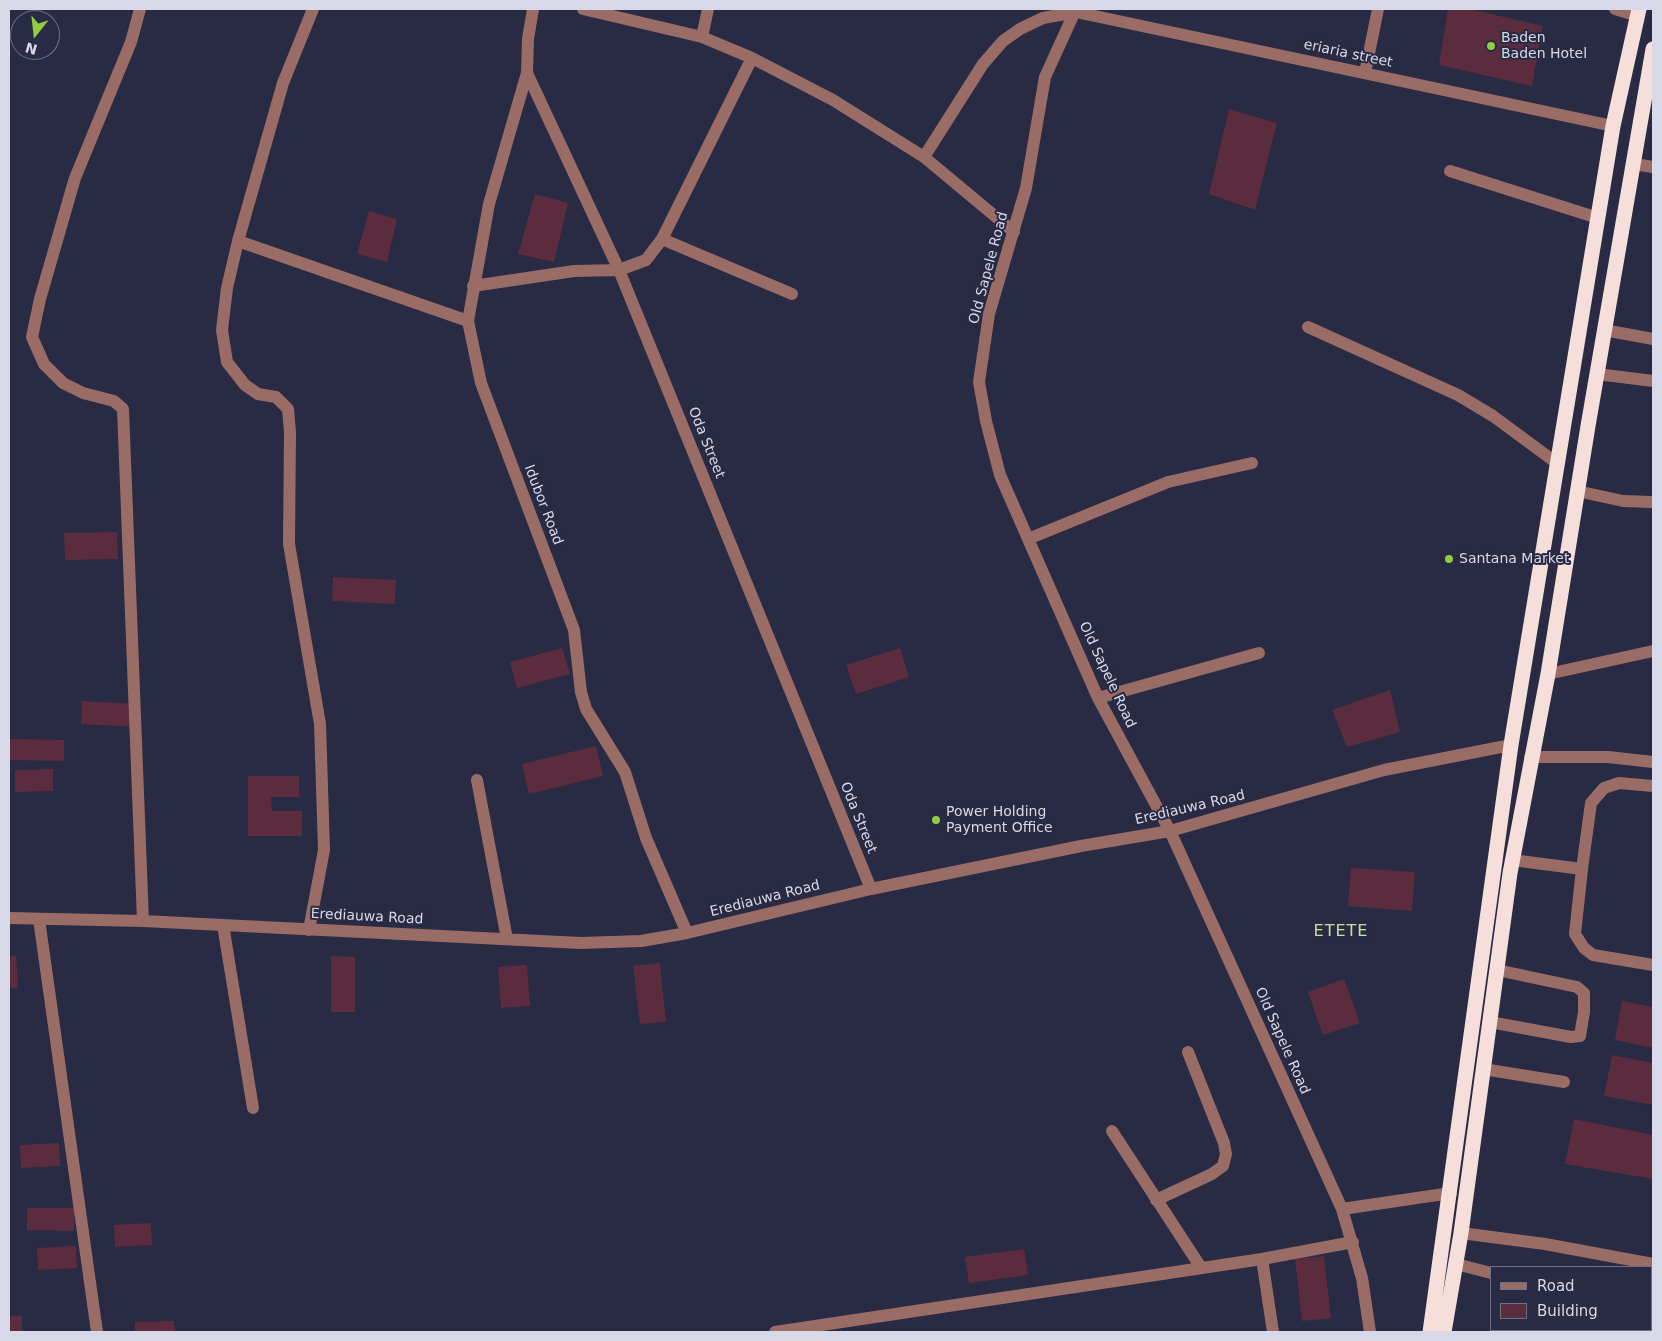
<!DOCTYPE html>
<style>
body{margin:0}
#map{position:relative;width:1662px;height:1341px;overflow:hidden;background:#292a43;font-family:"DejaVu Sans",sans-serif}
canvas{display:block}
.frame{position:absolute;inset:0;border:10px solid #d7d9e9;pointer-events:none}
.legend{position:absolute;left:1490px;top:1266px;width:162px;height:65px;box-sizing:border-box;background:#292a43;border:1px solid #6f7085;margin:0;padding:6px 9px;list-style:none;font-size:15px;color:#d7d9e9}
.legend li{display:flex;align-items:center;gap:10px;height:25px}
.legend b{width:25px;border:1px solid #6f7085}
.north{position:absolute;left:10px;top:10px;width:50px;height:50px;box-sizing:border-box;background:#292a43;border:1px solid #6f7085;border-radius:50%;rotate:196deg;font-size:14px;font-weight:700;line-height:20px;text-align:center;color:#d7d9e9}
.north::after{content:'';display:block;margin:auto;width:18px;height:22px;background:#91cd3f;clip-path:polygon(50% 0,100% 100%,50% 72%,0 100%)}
</style>
<div id="map">
<canvas width="1662" height="1341"></canvas>
<div class="frame"></div>
<ul class="legend">
<li><b style="height:6px;background:#9a6c66"></b>Road</li>
<li><b style="height:14px;background:#5b2c3e"></b>Building</li>
</ul>
<div class="north">N</div>
</div>
<script>
const g = document.querySelector('canvas').getContext('2d');
g.lineJoin = 'round';
function paint(path, color) { g.fillStyle = color; g.fill(path, 'evenodd'); }
const poly = rows => new Path2D(rows.map(r => 'M' + r).join(''));
function stroke(path, color, width, dash) { g.strokeStyle = color; g.lineWidth = width; g.lineCap = dash ? 'butt' : 'round'; g.setLineDash(dash || []); g.stroke(path); }
function write(font, color, halo, rows, align = 'center') {
  g.font = font + ' "DejaVu Sans",sans-serif'; g.lineWidth = 4; g.setLineDash([]); g.textBaseline = 'middle'; g.strokeStyle = halo; g.fillStyle = color; for (const [text, x, y, turn = 0] of rows) {
    g.save(); g.translate(x, y); g.rotate((+turn || 0) * Math.PI / 180); g.textAlign = isNaN(turn) ? turn : align; if (halo) g.strokeText(text, 0, 0); g.fillText(text, 0, 0); g.restore();
  }
}
const building = poly([
 [1448,9,1470,9,1543,26,1532,86,1439,65],
 [1229,109,1277,123,1255,210,1209,194],
 [535,194,568,203,554,262,518,254],
 [369,211,397,219,387,262,357,254],
 [117,532,118,559,65,560,64,533],
 [333,577,396,580,395,604,332,601],
 [562,648,570,674,517,688,510,662],
 [900,648,909,677,856,694,846,665],
 [1390,690,1400,732,1347,747,1332,710],
 [82,701,135,704,134,727,81,724],
 [9,739,64,740,64,761,9,760],
 [596,746,603,776,529,794,522,764],
 [53,769,53,791,15,792,15,770],
 [248,776,299,776,299,797,271,797,272,811,302,811,302,836,248,836],
 [1351,868,1415,872,1412,911,1348,906],
 [9,956,16,956,18,988,9,988],
 [331,956,355,957,355,1012,331,1012],
 [660,963,666,1022,640,1024,633,966],
 [527,965,530,1006,501,1008,498,967],
 [1344,979,1360,1023,1323,1035,1308,992],
 [1622,1001,1653,1007,1653,1048,1615,1040],
 [1612,1055,1653,1063,1653,1105,1604,1096],
 [1574,1119,1653,1135,1653,1179,1565,1164],
 [59,1143,60,1166,21,1168,20,1145],
 [27,1208,74,1208,74,1231,27,1230],
 [151,1223,152,1245,115,1247,114,1225],
 [76,1246,77,1268,38,1270,37,1248],
 [1024,1249,1028,1275,969,1283,965,1257],
 [1324,1256,1331,1318,1302,1321,1295,1259],
 [9,1316,22,1316,22,1332,9,1332],
 [174,1321,175,1332,135,1332,135,1322]
]);
const minor = poly([
 [140,9,131,42,75,178,40,299,32,337,44,364,63,383,83,393,114,401,123,409,143,921],
 [533,9,528,39,527,73,619,270,871,889],
 [583,9,702,37,752,58,833,100,924,157,1014,232],
 [1076,9,1045,77,1026,188,989,314,979,382,986,421,1000,475,1098,698,1170,831,1342,1209,1362,1278,1370,1332],
 [1615,9,1638,16],
 [702,37,708,9],
 [527,73,489,204,468,321,481,383,574,630,581,692,586,709,625,772,646,838,687,933],
 [1365,73,1378,9],
 [924,157,983,64,1003,41,1020,29,1043,18,1076,12,1613,126],
 [1634,164,1653,167],
 [1450,171,1598,218],
 [662,239,792,294],
 [238,241,468,321],
 [473,286,574,271,619,270,646,260,662,239,752,58],
 [1308,327,1458,395,1493,416,1558,464],
 [1604,330,1653,339],
 [1597,374,1653,381],
 [1577,491,1623,501,1653,502],
 [1028,539,1168,482,1252,463],
 [1548,674,1653,651],
 [1098,698,1259,653],
 [1530,757,1608,757,1653,762],
 [477,780,507,939],
 [1512,860,1582,869,1575,934,1584,948,1593,955,1653,965],
 [1582,869,1591,803,1604,788,1619,783,1653,786],
 [9,918,143,921,581,943,641,941,687,933,871,889,1081,846,1170,831,1384,770,1511,745],
 [39,919,97,1332],
 [223,925,253,1108],
 [309,930,324,850,320,724,289,544,290,432,288,409,276,397,258,394,245,385,227,362,222,330,227,288,238,241,283,83,313,9],
 [1490,1022,1571,1037,1580,1036,1584,1012,1584,993,1577,987,1497,970],
 [1483,1069,1564,1082],
 [1112,1131,1200,1266],
 [1156,1200,1212,1174,1223,1166,1226,1154,1224,1143,1188,1052],
 [1342,1209,1451,1193],
 [1461,1233,1545,1244,1653,1264],
 [1262,1259,1273,1332],
 [1456,1264,1491,1273],
 [775,1332,1262,1259,1353,1242]
]);
const highway = poly([
 [1430,1332,1511,745,1613,126,1639,9],
 [1444,1332,1461,1233,1510,873,1548,674,1588,426,1653,49]
]);
const markers = [
 [1491,46,5,"#91cd3f"],
 [1449,559,5,"#91cd3f"],
 [936,820,5,"#91cd3f"]
];
const poiNames = [
 ["Baden",1501,38],
 ["Baden Hotel",1501,54],
 ["Santana Market",1459,559],
 ["Power Holding",946,812],
 ["Payment Office",946,828]
];
const streetNames = [
 ["eriaria street",1348,54,12],
 ["Old Sapele Road",989,268,-75],
 ["Oda Street",706,443,68],
 ["Idubor Road",543,505,69],
 ["Old Sapele Road",1107,675,65],
 ["Erediauwa Road",1190,808,-13],
 ["Oda Street",858,818,68],
 ["Erediauwa Road",765,899,-14],
 ["Erediauwa Road",367,917,3],
 ["Old Sapele Road",1282,1041,66]
];
const quarterNames = [
 ["ETETE",1341,932]
];
paint(building, '#5b2c3e');
stroke(minor, '#9a6c66', 12);
stroke(highway, '#f6dedb', 15);
for (const [x, y, r, color] of markers) { const dot = new Path2D(); dot.arc(x, y, r, 0, 2 * Math.PI); g.fillStyle = color; g.fill(dot); stroke(dot, '#292a43', 2); }
write('14px', '#d7d9e9', '#292a43', poiNames, 'left');
write('14px', '#d7d9e9', '#292a43', streetNames);
g.letterSpacing = '1px';
write('16px', '#c0e39c', '#292a43', quarterNames);
g.letterSpacing = '0px';
</script>
